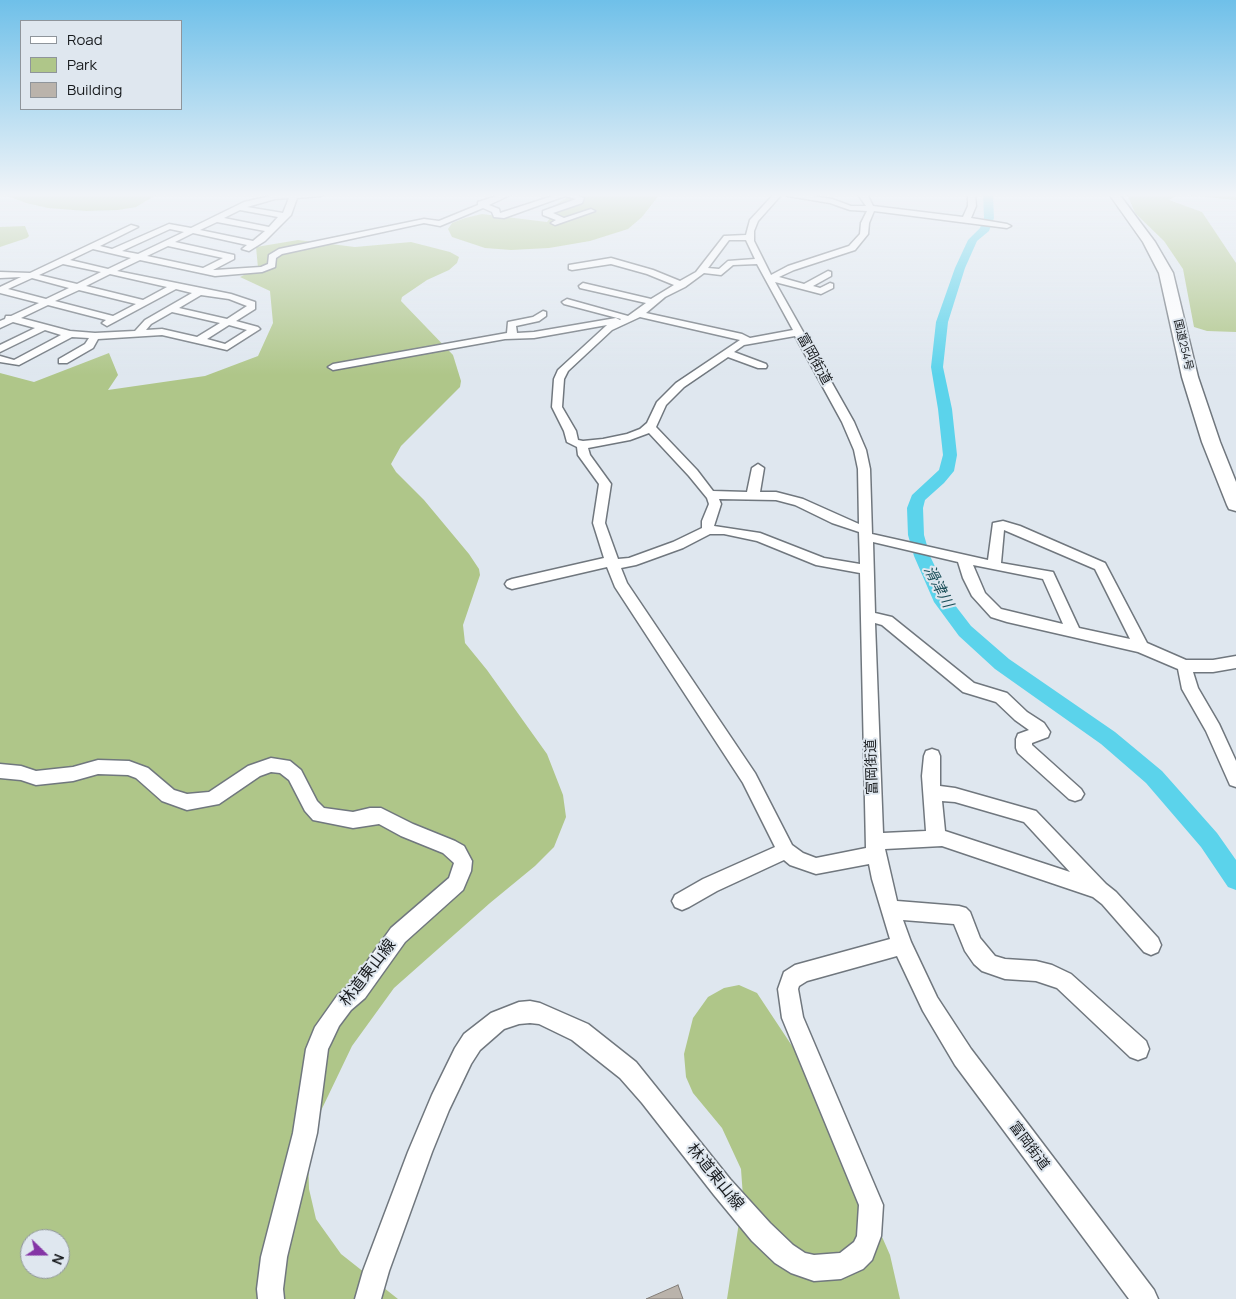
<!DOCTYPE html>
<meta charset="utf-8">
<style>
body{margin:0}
#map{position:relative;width:1236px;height:1299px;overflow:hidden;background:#dfe7ef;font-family:Manrope,sans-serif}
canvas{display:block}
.legend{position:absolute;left:20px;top:20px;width:162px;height:90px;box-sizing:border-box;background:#dfe7ef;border:1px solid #8f959b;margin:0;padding:6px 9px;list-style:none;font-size:15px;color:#181b1e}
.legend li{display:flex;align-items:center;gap:10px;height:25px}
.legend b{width:25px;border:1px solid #8f959b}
.north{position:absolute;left:20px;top:1229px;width:50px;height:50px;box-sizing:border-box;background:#dfe7ef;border:1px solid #8f959b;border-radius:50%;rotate:112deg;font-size:14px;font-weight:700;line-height:20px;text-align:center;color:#181b1e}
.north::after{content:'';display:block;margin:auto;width:18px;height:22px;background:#8435a5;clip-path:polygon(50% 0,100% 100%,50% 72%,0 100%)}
</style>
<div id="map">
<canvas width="1236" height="1299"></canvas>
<ul class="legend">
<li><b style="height:6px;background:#fff"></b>Road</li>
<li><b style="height:14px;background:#afc689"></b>Park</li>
<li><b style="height:14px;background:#bab3ab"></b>Building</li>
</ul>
<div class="north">N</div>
</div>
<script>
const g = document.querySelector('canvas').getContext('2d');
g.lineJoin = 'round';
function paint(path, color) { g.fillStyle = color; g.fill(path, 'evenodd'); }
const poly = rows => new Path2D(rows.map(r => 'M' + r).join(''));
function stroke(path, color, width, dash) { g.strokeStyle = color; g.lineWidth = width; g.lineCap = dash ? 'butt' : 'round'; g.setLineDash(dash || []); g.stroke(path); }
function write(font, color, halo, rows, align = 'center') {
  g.font = font + ' Manrope,"Noto Sans JP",sans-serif'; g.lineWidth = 4; g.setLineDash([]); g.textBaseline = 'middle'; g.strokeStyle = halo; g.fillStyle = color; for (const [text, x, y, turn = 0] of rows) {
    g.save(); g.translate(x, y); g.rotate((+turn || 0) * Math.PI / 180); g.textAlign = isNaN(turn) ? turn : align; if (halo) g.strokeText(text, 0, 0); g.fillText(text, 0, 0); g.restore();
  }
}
const green = poly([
 [6,194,158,194,136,207,118,210,86,211,48,208,26,203,5,195],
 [572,194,660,194,642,217,628,229,590,241,549,248,511,250,485,248,452,237,448,229,452,223,465,218,482,214,547,222,554,213,553,209,557,204],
 [1127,194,1236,194,1236,200,1178,194,1169,200,1202,212,1236,263,1236,332,1207,331,1194,327,1183,269,1164,241,1135,213],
 [25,226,29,236,27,238,0,247,0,227],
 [298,240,355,247,411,242,450,252,459,257,457,263,449,270,427,280,402,297,401,301,453,355,461,381,460,387,401,446,391,464,396,472,424,500,469,554,479,569,480,575,463,625,465,643,487,670,547,754,563,795,566,817,554,847,535,866,490,903,394,988,352,1046,317,1119,308,1155,309,1189,316,1219,341,1254,398,1299,0,1299,0,373,34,382,109,353,118,375,108,390,205,376,258,356,273,323,270,291,240,277,258,268,256,247],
 [30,1239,60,1239,60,1269,30,1269],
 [739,985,757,993,810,1073,890,1255,900,1299,727,1299,743,1197,741,1169,722,1128,693,1093,686,1077,684,1054,693,1018,708,997,724,988]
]);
const river = poly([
 [983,194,993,194,994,218,989,231,977,241,965,268,948,322,943,367,952,409,957,455,954,471,944,483,925,500,923,508,924,535,930,556,951,600,971,626,1009,659,1115,732,1162,771,1217,833,1236,860,1236,890,1228,887,1201,847,1146,783,1101,744,995,669,959,636,934,602,914,556,908,535,907,508,912,495,939,470,943,455,938,409,931,367,936,322,955,268,968,240,980,228,984,218,983,194]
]);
const building = poly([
 [678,1285,683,1299,646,1299,678,1285]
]);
const minor = poly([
 [293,194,324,194,320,196,297,198,291,215,265,241,249,251,242,249,247,245,193,233,175,242,234,255,234,259,213,270,215,270,261,267,268,264,269,255,279,249,424,219,439,221,478,205,478,202,503,194,512,194,489,205,499,209,500,213,559,194,572,194,584,198,582,203,553,213,564,218,591,209,595,211,555,225,551,223,556,220,543,215,543,211,576,199,565,196,504,218,494,217,492,212,483,208,440,226,424,223,282,254,276,258,275,267,262,272,215,276,140,260,117,271,231,294,255,302,255,309,236,321,258,327,260,329,227,350,162,335,98,339,93,348,67,363,59,363,59,359,85,344,89,338,72,337,19,365,0,362,0,356,14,360,61,335,45,330,0,352,0,345,35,328,13,322,0,328,0,321,5,319,6,316,11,316,39,303,0,293,0,287,21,277,0,278,0,272,30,273,131,225,138,227,100,246,112,249,169,224,191,228,244,202,275,195,293,194],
 [289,198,283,213,247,207,275,199,289,198],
 [240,210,278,217,269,227,224,218,240,210],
 [217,222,265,231,253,241,200,230,217,222],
 [170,229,184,232,138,254,122,251,170,229],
 [168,246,223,258,203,268,147,256,168,246],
 [93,249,131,258,108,269,70,260,93,249],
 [63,264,101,272,77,284,39,275,63,264],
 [110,274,167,287,143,300,86,286,110,274],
 [32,278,69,288,46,299,8,289,32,278],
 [176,289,192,293,145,320,135,331,95,333,70,331,21,318,48,305,106,320,102,323,107,326,176,289],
 [79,290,136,304,113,316,55,301,79,290],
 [201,295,229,299,247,306,227,319,179,308,201,295],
 [172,312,220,323,197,337,162,329,146,330,151,324,172,312],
 [229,325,247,330,225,344,207,339,229,325],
 [774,194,782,194,758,221,754,231,754,241,771,275,788,266,849,246,860,234,861,223,867,211,850,210,830,203,788,196,785,194,799,194,832,199,851,206,866,206,859,196,861,194,867,194,873,206,963,217,968,206,968,194,975,194,976,206,971,218,1007,224,1011,226,1007,228,874,211,869,223,868,234,855,250,794,270,779,277,804,284,828,271,831,272,831,276,813,286,820,288,830,283,833,284,833,288,821,294,775,282,854,422,866,450,870,469,872,534,988,560,993,523,1003,521,1020,526,1105,563,1147,643,1186,660,1213,660,1236,656,1236,668,1213,672,1193,672,1198,688,1219,724,1236,761,1236,787,1230,785,1206,731,1182,689,1178,669,1138,652,1007,622,991,617,972,596,963,578,958,562,873,542,875,613,892,617,974,683,1007,693,1027,712,1044,723,1050,732,1048,737,1032,743,1032,745,1081,789,1084,794,1081,799,1075,801,1069,799,1018,753,1016,748,1016,739,1018,734,1029,730,1015,720,996,702,963,692,882,625,875,623,883,833,926,831,922,776,924,756,926,751,932,749,938,751,940,756,940,786,955,788,1036,811,1106,884,1116,892,1158,938,1161,945,1158,952,1151,955,1144,952,1102,904,1093,897,942,846,885,849,897,901,959,906,966,908,970,912,980,938,995,956,1005,959,1036,961,1052,965,1071,974,1146,1041,1149,1049,1146,1057,1138,1060,1130,1057,1057,988,1036,981,1005,979,982,971,974,964,965,951,954,924,903,920,911,942,937,997,971,1049,1154,1290,1158,1299,1129,1299,955,1065,923,1011,897,956,807,981,799,986,798,989,803,1017,883,1205,881,1236,872,1260,863,1269,841,1279,814,1281,791,1273,775,1263,752,1241,714,1195,642,1103,620,1078,572,1040,539,1024,530,1023,519,1024,504,1029,480,1050,471,1064,449,1110,432,1152,389,1271,381,1299,355,1299,363,1271,408,1152,432,1095,455,1048,464,1034,491,1013,519,1002,530,1001,540,1003,588,1024,636,1062,730,1179,770,1223,793,1245,805,1253,814,1255,840,1253,854,1242,857,1236,859,1205,782,1018,778,989,784,972,795,965,890,939,872,879,869,864,816,874,790,865,784,860,717,891,689,907,682,910,675,907,672,901,675,895,703,879,775,847,743,783,615,587,607,567,512,589,507,587,505,584,507,581,512,579,604,558,593,523,599,484,578,455,577,447,567,442,564,431,552,407,554,379,558,370,607,325,534,338,505,339,333,370,328,367,333,364,507,333,508,322,533,317,543,311,546,312,546,316,539,321,516,326,517,333,534,332,616,318,620,320,621,319,564,304,562,302,567,299,628,316,646,303,580,288,579,286,583,283,651,299,674,285,647,274,611,264,572,270,569,269,569,265,611,258,653,270,680,281,696,272,724,236,746,235,750,220,774,194],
 [729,240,746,240,755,259,728,261,719,269,708,268,729,240],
 [757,264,793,330,750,338,742,334,646,313,665,297,685,287,704,273,721,275,733,265,757,264],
 [640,317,740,340,676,383,657,402,647,423,640,429,627,434,603,439,583,441,578,440,576,431,562,407,564,379,568,371,612,330,640,317],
 [795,336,842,422,854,450,858,469,859,524,803,499,776,492,760,492,764,468,758,464,752,468,747,492,713,491,697,470,656,427,666,405,684,387,728,357,758,368,766,368,767,366,766,364,734,352,744,345,795,336],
 [649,433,689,476,707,498,709,504,702,521,702,528,673,542,629,558,618,559,605,523,611,484,590,455,588,448,630,440,649,433],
 [719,499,776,500,795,505,832,523,859,532,860,564,824,558,760,533,714,526,721,504,719,499],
 [1004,530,1095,569,1130,639,1079,628,1053,572,1001,563,1004,530],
 [710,534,724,534,757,541,816,565,860,573,866,848,816,858,803,853,792,845,755,773,627,583,621,568,636,565,683,548,710,534],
 [973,565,1043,579,1063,624,1001,609,985,593,973,565],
 [942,801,955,802,1024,822,1070,872,945,831,942,801],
 [271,758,290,761,301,770,317,801,324,808,353,812,370,808,381,808,413,824,455,841,464,846,472,861,471,871,463,890,405,942,365,998,351,1010,339,1026,331,1043,328,1049,317,1133,287,1257,283,1289,284,1299,258,1299,257,1289,261,1257,293,1133,306,1049,315,1027,337,996,351,984,391,928,449,878,454,863,443,853,401,836,379,824,353,828,313,820,305,811,289,780,280,773,271,772,260,776,219,804,187,810,162,801,136,778,128,775,98,774,73,781,36,785,21,780,0,778,0,764,21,766,36,771,73,767,98,760,129,761,148,768,174,790,187,794,209,792,248,766,271,758]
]);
const highway = poly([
 [1109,194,1119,194,1155,242,1173,273,1198,377,1220,442,1236,482,1236,511,1229,509,1227,505,1202,442,1182,377,1159,273,1143,242,1109,194]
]);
const farStreetnames = [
 ["国道254号",1183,345,77]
];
const streetNames = [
 ["富岡街道",814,359,61],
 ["富岡街道",872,767,-92],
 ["富岡街道",1029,1146,53]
];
const waterNames = [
 ["滑津川",938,587,62]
];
const nearStreetnames = [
 ["林道東山線",368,973,-52],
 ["林道東山線",715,1177,51]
];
paint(green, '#afc689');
paint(river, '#5bd3eb');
paint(building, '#bab3ab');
stroke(building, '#827d78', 1);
stroke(minor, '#70777e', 3);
stroke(highway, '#70777e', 3);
paint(minor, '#fff');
paint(highway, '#fff');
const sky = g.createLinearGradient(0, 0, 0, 375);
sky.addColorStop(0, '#6fc0e9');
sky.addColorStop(0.52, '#f1f4f8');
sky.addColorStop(1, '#f1f4f800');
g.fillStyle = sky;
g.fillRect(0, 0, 1236, 375);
write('11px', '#181b1e', '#dfe7ef', farStreetnames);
write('14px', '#181b1e', '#dfe7ef', streetNames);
write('italic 15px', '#1e515b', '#dfe7ef', waterNames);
write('16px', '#181b1e', '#dfe7ef', nearStreetnames);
</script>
